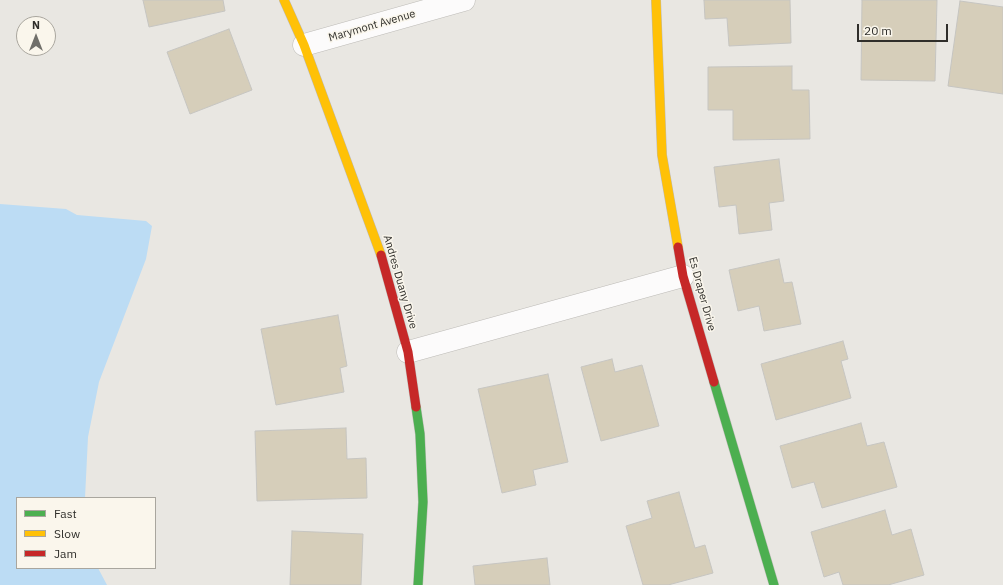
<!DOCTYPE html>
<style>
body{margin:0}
#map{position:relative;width:1003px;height:585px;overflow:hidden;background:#e9e7e2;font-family:"IBM Plex Sans",sans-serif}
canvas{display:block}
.legend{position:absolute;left:16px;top:497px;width:140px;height:72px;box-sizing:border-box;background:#faf6ec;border:1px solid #a9a69e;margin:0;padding:5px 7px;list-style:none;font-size:12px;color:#2f2e2a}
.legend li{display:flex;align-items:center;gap:8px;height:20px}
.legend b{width:20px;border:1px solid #a9a69e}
.north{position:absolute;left:16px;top:16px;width:40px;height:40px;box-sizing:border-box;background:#faf6ec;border:1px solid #a9a69e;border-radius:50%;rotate:0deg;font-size:11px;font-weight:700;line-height:16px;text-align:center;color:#2f2e2a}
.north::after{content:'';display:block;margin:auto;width:14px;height:18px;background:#706f6a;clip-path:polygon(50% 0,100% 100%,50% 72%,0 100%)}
.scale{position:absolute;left:857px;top:24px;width:91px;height:18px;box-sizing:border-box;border:2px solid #2f2e2a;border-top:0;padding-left:5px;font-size:12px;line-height:14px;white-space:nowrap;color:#2f2e2a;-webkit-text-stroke:3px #faf6ec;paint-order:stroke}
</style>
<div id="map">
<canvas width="1003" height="585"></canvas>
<ul class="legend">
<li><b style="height:5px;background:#4caf50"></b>Fast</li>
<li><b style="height:5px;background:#ffc107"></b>Slow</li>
<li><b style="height:5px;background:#c62828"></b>Jam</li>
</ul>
<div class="north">N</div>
<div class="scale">20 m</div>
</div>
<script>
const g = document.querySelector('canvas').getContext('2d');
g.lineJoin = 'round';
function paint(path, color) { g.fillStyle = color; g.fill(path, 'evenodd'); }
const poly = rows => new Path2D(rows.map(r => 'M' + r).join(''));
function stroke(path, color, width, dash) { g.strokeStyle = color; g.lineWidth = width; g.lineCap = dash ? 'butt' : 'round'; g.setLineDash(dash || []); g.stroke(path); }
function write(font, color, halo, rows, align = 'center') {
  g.font = font + ' "IBM Plex Sans",sans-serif'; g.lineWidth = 3; g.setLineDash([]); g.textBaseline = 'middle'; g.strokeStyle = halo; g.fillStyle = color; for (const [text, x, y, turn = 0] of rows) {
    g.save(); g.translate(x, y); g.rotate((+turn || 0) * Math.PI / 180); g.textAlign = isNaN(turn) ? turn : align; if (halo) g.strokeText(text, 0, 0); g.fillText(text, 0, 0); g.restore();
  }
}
const water = poly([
 [0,204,66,209,77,215,146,221,152,226,146,259,99,382,88,437,85,498,17,498,17,568,98,568,107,585,0,585]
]);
const building = poly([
 [143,0,223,0,225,11,149,27,143,0],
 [704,0,790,0,791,43,729,46,727,18,705,19,704,0],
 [862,0,937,0,935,81,861,80,862,0],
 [960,1,1003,7,1003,94,948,86,960,1],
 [229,29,252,90,190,114,167,52,229,29],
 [792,66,792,90,809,90,810,139,733,140,733,110,708,110,708,67,792,66],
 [779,159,784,201,769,203,772,230,739,234,736,205,719,207,714,167,779,159],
 [779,259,784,283,792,282,801,324,764,331,759,306,738,311,729,270,779,259],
 [338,315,347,366,340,368,344,392,276,405,261,329,338,315],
 [843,341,848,359,841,361,851,398,776,420,761,364,843,341],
 [612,359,615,372,642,365,659,426,601,441,581,367,612,359],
 [548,374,568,462,533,470,536,485,502,493,478,389,548,374],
 [861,423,867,446,884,442,897,487,822,508,814,482,792,488,780,446,861,423],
 [346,428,347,459,366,458,367,498,257,501,255,431,346,428],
 [679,492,695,548,705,545,713,573,668,585,643,585,626,526,652,518,647,501,679,492],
 [885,510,892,535,911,529,924,575,888,585,843,585,839,572,824,577,811,532,885,510],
 [292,531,363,534,361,585,290,585,292,531],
 [547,558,550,585,475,585,473,566,547,558]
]);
const street = poly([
 [304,45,464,0],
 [408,352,683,276]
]);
const fast = poly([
 [714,382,774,585],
 [416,407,420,434,423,502,418,585]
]);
const slow = poly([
 [284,0,304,45,381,255],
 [656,0,662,155,678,247]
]);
const jam = poly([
 [678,247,683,276,714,382],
 [381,255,408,352,416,407]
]);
const streetNames = [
 ["Marymont Avenue",372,26,-16],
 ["Andres Duany Drive",400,282,74],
 ["Es Draper Drive",702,294,75]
];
paint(water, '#bcdcf4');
paint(building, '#d6ceba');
stroke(building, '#c6c5c1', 1);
stroke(street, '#bdbbb7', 23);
stroke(fast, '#bdbbb7', 10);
stroke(slow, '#bdbbb7', 10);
stroke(jam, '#bdbbb7', 10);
stroke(street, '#fcfbfb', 22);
stroke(fast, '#4caf50', 9);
stroke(slow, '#ffc107', 9);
stroke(jam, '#c62828', 9);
write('11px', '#2f2e2a', '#faf6ec', streetNames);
</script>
